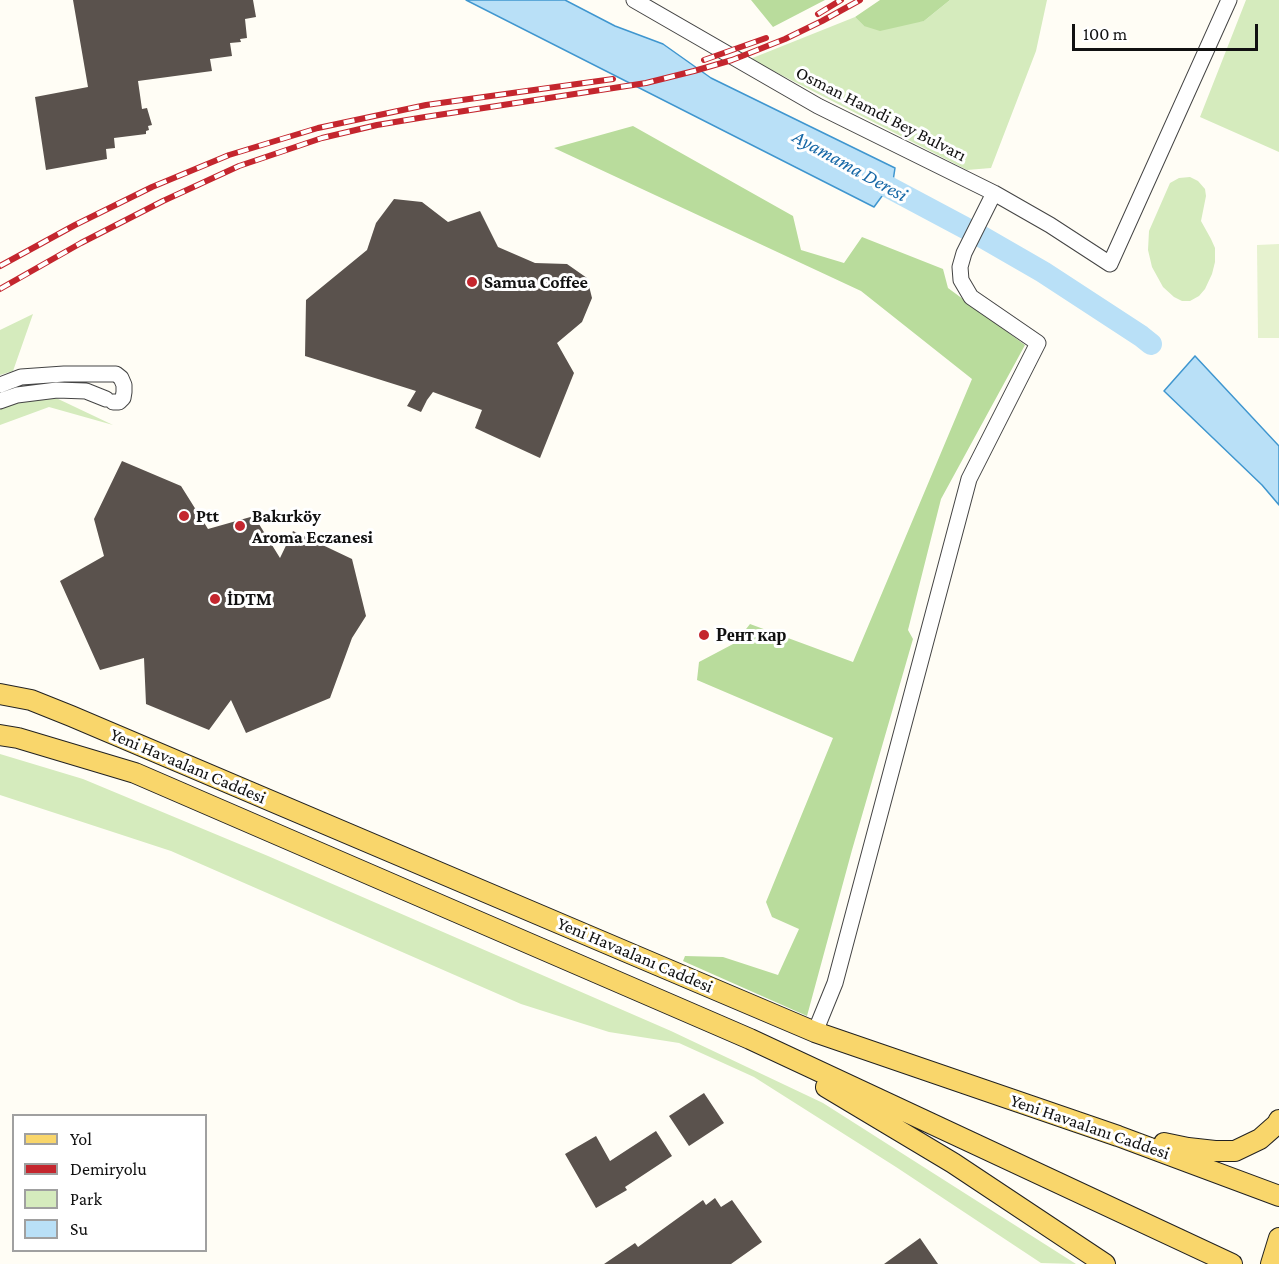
<!DOCTYPE html>
<meta charset="utf-8">
<style>
body{margin:0}
#map{position:relative;width:1279px;height:1264px;overflow:hidden;background:#fffdf5;font-family:"Crimson Pro",serif}
canvas{display:block}
.legend{position:absolute;left:12px;top:1114px;width:195px;height:138px;box-sizing:border-box;background:#fff;border:2px solid #a0a0a0;margin:0;padding:8px 10px;list-style:none;font-size:18px;color:#111}
.legend li{display:flex;align-items:center;gap:12px;height:30px}
.legend b{width:30px;border:2px solid #a0a0a0}
.scale{position:absolute;left:1072px;top:24px;width:186px;height:27px;box-sizing:border-box;border:3px solid #111;border-top:0;padding-left:8px;font-size:18px;line-height:21px;white-space:nowrap;color:#111;-webkit-text-stroke:4px #fff;paint-order:stroke}
</style>
<div id="map">
<canvas width="1279" height="1264"></canvas>
<ul class="legend">
<li><b style="height:8px;background:#f9d66b"></b>Yol</li>
<li><b style="height:8px;background:#c4262e"></b>Demiryolu</li>
<li><b style="height:16px;background:#d5ebbd"></b>Park</li>
<li><b style="height:16px;background:#b9e0f7"></b>Su</li>
</ul>
<div class="scale">100 m</div>
</div>
<script>
const g = document.querySelector('canvas').getContext('2d');
g.lineJoin = 'round';
function paint(path, color) { g.fillStyle = color; g.fill(path, 'evenodd'); }
const poly = rows => new Path2D(rows.map(r => 'M' + r).join(''));
function stroke(path, color, width, dash) { g.strokeStyle = color; g.lineWidth = width; g.lineCap = dash ? 'butt' : 'round'; g.setLineDash(dash || []); g.stroke(path); }
function write(font, color, halo, rows, align = 'center') {
  g.font = font + ' "Crimson Pro",serif'; g.lineWidth = 6; g.setLineDash([]); g.textBaseline = 'middle'; g.strokeStyle = halo; g.fillStyle = color; for (const [text, x, y, turn = 0] of rows) {
    g.save(); g.translate(x, y); g.rotate((+turn || 0) * Math.PI / 180); g.textAlign = isNaN(turn) ? turn : align; if (halo) g.strokeText(text, 0, 0); g.fillText(text, 0, 0); g.restore();
  }
}
const green = poly([
 [950,0,1047,0,1036,51,991,168,967,170,750,59,855,17,864,26,924,21],
 [1246,0,1279,0,1279,152,1200,117],
 [1190,177,1198,181,1205,189,1206,196,1201,221,1211,239,1215,248,1215,262,1212,274,1205,289,1199,296,1190,301,1182,301,1174,297,1163,287,1152,267,1148,250,1149,231,1170,183,1179,178],
 [33,314,13,371,0,375,0,330],
 [54,397,113,425,49,407,0,425,0,405],
 [0,754,83,779,268,856,671,1031,823,1103,1076,1264,1041,1263,896,1167,754,1077,679,1043,609,1032,521,1004,171,851,0,795]
]);
const forest = poly([
 [751,0,825,0,773,27],
 [880,0,950,0,924,21,880,31,864,26,855,17],
 [633,126,793,216,801,250,844,263,862,237,943,269,948,288,1025,345,941,499,908,630,913,639,852,850,807,1016,683,961,685,956,723,957,778,975,799,929,772,917,766,902,833,738,697,680,699,662,735,643,750,624,853,662,972,379,861,291,554,148]
]);
const pitch = poly([
 [1279,244,1279,338,1258,338,1257,245]
]);
const water = poly([
 [466,0,565,0,615,26,663,44,711,78,895,168,893,181,874,207,466,0],
 [1195,356,1279,446,1279,505,1262,485,1164,391,1195,356]
]);
const river = poly([
 [862,173,984,238,1043,272,1141,336,1151,344]
]);
const building = poly([
 [73,0,253,0,256,17,245,19,247,38,240,39,241,42,230,43,232,56,210,59,212,71,138,81,142,109,147,108,152,125,148,126,149,130,146,131,146,134,114,138,115,148,106,149,107,159,46,170,35,97,88,87],
 [394,199,422,202,448,222,480,211,498,247,535,263,567,264,587,278,592,298,582,322,557,343,574,373,540,458,475,428,482,410,433,392,427,400,421,412,407,406,416,391,305,356,306,300,367,250,376,223],
 [122,461,181,486,208,529,254,516,280,558,293,531,352,559,366,616,352,638,330,698,246,733,231,700,209,730,146,704,144,658,100,670,60,581,104,556,94,519],
 [704,1093,724,1123,689,1146,669,1116],
 [656,1131,672,1156,625,1187,627,1190,596,1208,565,1154,596,1136,610,1161],
 [715,1198,721,1207,732,1200,762,1242,731,1264,604,1264,635,1243,638,1247,703,1200,706,1205],
 [920,1238,938,1264,884,1264]
]);
const minor = poly([
 [634,0,818,106,994,193,1050,225,1110,264,1229,0],
 [0,385,21,377,64,374,116,374,121,378,124,385,124,392,123,398,119,402,113,402],
 [0,401,17,395,57,390,86,391,106,399],
 [815,1032,835,983,969,479,1038,343,971,297,961,280,960,267,964,253,994,193]
]);
const major = poly([
 [0,694,31,700,71,716,815,1032,1118,1136,1279,1196],
 [0,735,18,738,135,773,750,1039,1232,1264],
 [826,1087,953,1163,1105,1264],
 [1164,1143,1188,1148,1215,1151,1235,1151,1260,1139,1277,1124,1279,1120],
 [1271,1264,1279,1238]
]);
const rail = poly([
 [818,14,841,0],
 [704,60,766,38],
 [0,266,75,225,152,187,229,155,318,128,426,105,613,79],
 [0,289,81,243,163,201,239,166,322,138,377,125,425,117,646,83,694,71,732,60,785,39,822,21,860,0]
]);
const markers = [
 [472,282,6,"#c4262e"],
 [184,516,6,"#c4262e"],
 [240,526,6,"#c4262e"],
 [215,599,6,"#c4262e"],
 [704,635,6,"#c4262e"]
];
const streetNames = [
 ["Osman Hamdi Bey Bulvarı",881,114,27],
 ["Yeni Havaalanı Caddesi",188,766,23],
 ["Yeni Havaalanı Caddesi",635,955,23],
 ["Yeni Havaalanı Caddesi",1090,1127,19]
];
const poiNames = [
 ["Samua Coffee",484,282],
 ["Ptt",196,516],
 ["Bakırköy",252,516],
 ["Aroma Eczanesi",252,537],
 ["İDTM",227,599],
 ["Рент кар",716,635]
];
const waterNames = [
 ["Ayamama Deresi",850,166,29]
];
paint(green, '#d5ebbd');
paint(forest, '#b9dc9c');
paint(pitch, '#e6f2cf');
paint(water, '#b9e0f7');
stroke(water, '#3f96cf', 1.5);
stroke(river, '#b9e0f7', 22);
paint(building, '#5a524d');
stroke(minor, '#444', 17);
stroke(major, '#222', 22);
stroke(minor, '#fff', 15);
stroke(major, '#f9d66b', 20);
stroke(rail, '#c4262e', 6);
stroke(rail, '#fff', 4, [11]);
for (const [x, y, r, color] of markers) { const dot = new Path2D(); dot.arc(x, y, r, 0, 2 * Math.PI); g.fillStyle = color; g.fill(dot); stroke(dot, '#fff', 2); }
write('18px', '#111', '#fff', streetNames);
write('bold 18px', '#111', '#fff', poiNames, 'left');
write('italic 20px', '#1768a6', '#fff', waterNames);
</script>
